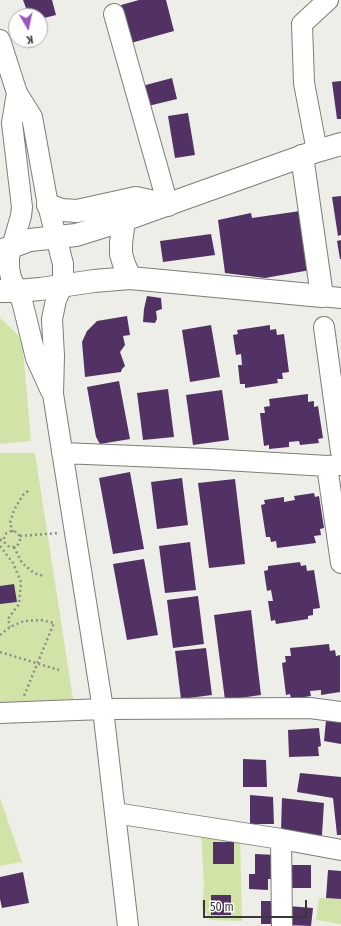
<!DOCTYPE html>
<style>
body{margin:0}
#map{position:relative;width:341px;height:926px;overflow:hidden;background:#eceee7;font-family:"Fira Sans Condensed",sans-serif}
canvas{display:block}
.north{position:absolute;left:8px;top:8px;width:40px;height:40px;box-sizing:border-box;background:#fff;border:1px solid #afb0af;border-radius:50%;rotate:171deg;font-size:11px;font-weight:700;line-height:16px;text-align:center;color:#383936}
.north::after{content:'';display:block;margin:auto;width:14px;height:18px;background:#9c52c5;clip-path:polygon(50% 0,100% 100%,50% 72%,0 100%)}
.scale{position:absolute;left:203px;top:900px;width:104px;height:18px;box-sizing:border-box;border:2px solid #383936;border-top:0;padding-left:5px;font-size:12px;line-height:14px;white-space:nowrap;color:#383936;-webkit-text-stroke:3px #fff;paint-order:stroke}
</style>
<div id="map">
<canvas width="341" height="926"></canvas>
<div class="north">K</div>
<div class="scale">50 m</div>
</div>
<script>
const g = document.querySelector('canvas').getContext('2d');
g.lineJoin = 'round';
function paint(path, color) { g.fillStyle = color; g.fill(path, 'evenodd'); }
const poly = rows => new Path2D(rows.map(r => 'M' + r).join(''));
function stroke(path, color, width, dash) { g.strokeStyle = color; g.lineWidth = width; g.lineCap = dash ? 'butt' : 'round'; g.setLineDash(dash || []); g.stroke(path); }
const green = poly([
 [0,318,22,339,31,441,0,444],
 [0,453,35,453,73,699,0,703],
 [0,798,22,862,0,866],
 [201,829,240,835,242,921,210,920,202,906,204,886],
 [319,898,341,899,341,924,316,920]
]);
const building = poly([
 [23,0,52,0,56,15,40,19,40,16,29,16],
 [139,0,166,0,174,31,131,43,121,5],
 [172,78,177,99,148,106,142,86],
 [341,81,341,119,337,119,332,82],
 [188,113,195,155,175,158,168,116],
 [341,196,341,235,338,236,332,197],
 [307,210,316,269,265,278,225,273,218,220,251,213,252,218],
 [211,234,215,255,163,262,160,241],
 [341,240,341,259,340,259,337,241],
 [147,296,161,298,162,309,156,311,157,319,155,323,143,322,144,309],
 [127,316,130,335,123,336,125,345,120,352,125,366,122,369,121,372,85,377,82,342,87,331,97,321],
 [211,325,220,377,190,382,182,330],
 [270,325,270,330,276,329,277,335,284,334,289,372,282,373,283,379,277,379,278,383,245,388,245,384,240,384,238,365,242,365,241,354,236,355,233,335,238,334,237,330],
 [119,381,130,439,100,444,96,437,87,387],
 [168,389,174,437,143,440,137,393],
 [222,390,229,440,193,445,186,395],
 [308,394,308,402,314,401,314,407,318,406,323,438,318,439,319,443,300,445,299,441,289,442,289,447,269,449,269,445,264,446,260,413,265,413,264,407,270,406,269,399],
 [130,472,144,549,113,554,99,478],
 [182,478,188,525,157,529,151,482],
 [235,479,245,564,209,568,198,483],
 [314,493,315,497,319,496,324,528,320,529,321,535,314,536,316,543,277,548,276,541,271,542,270,537,266,537,261,505,265,504,264,500,284,497,284,502,295,500,294,496],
 [190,542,196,590,165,593,159,546],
 [144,559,158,635,127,640,113,564],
 [300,562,301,566,306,565,307,571,314,570,320,608,313,609,313,615,308,616,308,619,276,624,275,620,271,621,268,601,273,601,271,590,267,591,264,571,268,570,268,566],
 [14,584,17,602,0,604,0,586],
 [198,596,204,644,173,648,167,600],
 [251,610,261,695,225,700,214,615],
 [329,644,330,651,335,650,336,656,340,655,340,692,321,695,321,690,310,691,311,696,291,699,290,694,286,695,282,663,286,662,285,656,291,656,290,648],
 [206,648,212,695,181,699,175,651],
 [326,720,341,722,341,744,324,741],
 [319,728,321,746,318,747,319,756,289,757,288,730],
 [243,759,266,760,267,787,243,787],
 [300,773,341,777,341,835,337,835,333,798,297,792],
 [250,795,273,797,274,824,250,824],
 [282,798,324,803,322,835,306,835,281,832],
 [213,842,234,842,234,864,213,864],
 [255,854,277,855,279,879,268,879,268,890,249,889,249,874,255,874],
 [290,865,311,865,311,888,290,888],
 [328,870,341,871,341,899,326,898],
 [23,872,29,903,2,908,0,899,0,877],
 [211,895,231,895,231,915,211,915],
 [261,901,279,901,279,924,261,924],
 [288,906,313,908,311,926,287,925]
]);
const path = poly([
 '4 539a8 8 0 1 1 16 0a8 8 0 1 1-16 0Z',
 [13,532,10,523,14,510,23,495,29,490],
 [20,536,59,533],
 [0,540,5,540],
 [0,546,13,563,21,582,19,604,8,619,10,627],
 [14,547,22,563,34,573,44,576],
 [0,635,10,627,24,621,41,620,54,623,24,696],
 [0,652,59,670]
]);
const minor = poly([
 [114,14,168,205],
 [0,40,17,93,32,117,48,205,63,264,63,276,62,286,56,300,52,319,54,356,53,394,103,709,128,926],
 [17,93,12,123,22,207,21,216,9,257,9,268,11,278,22,301,36,358,51,391],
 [317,151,304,83,302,24,328,0],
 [322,296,341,298],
 [324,327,341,452],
 [62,453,208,459,327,466,341,465],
 [327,466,341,563],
 [0,713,103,709,310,708,341,712],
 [115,813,281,839,341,850],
 [281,839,282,926]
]);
const major = poly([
 [48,205,62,210,77,211,136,198,168,205],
 [124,220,121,243,121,254,124,264,130,278],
 [0,251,30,240,76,235,124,220,317,151,341,144],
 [0,291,17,291,40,289,94,281,130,278,322,296,302,156]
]);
paint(green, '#d2e3a7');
paint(building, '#523265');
stroke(minor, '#7c7e78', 22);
stroke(major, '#7c7e78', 24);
stroke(path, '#8c8e89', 2.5, [2, 3]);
stroke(minor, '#fff', 20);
stroke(major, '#fff', 22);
</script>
